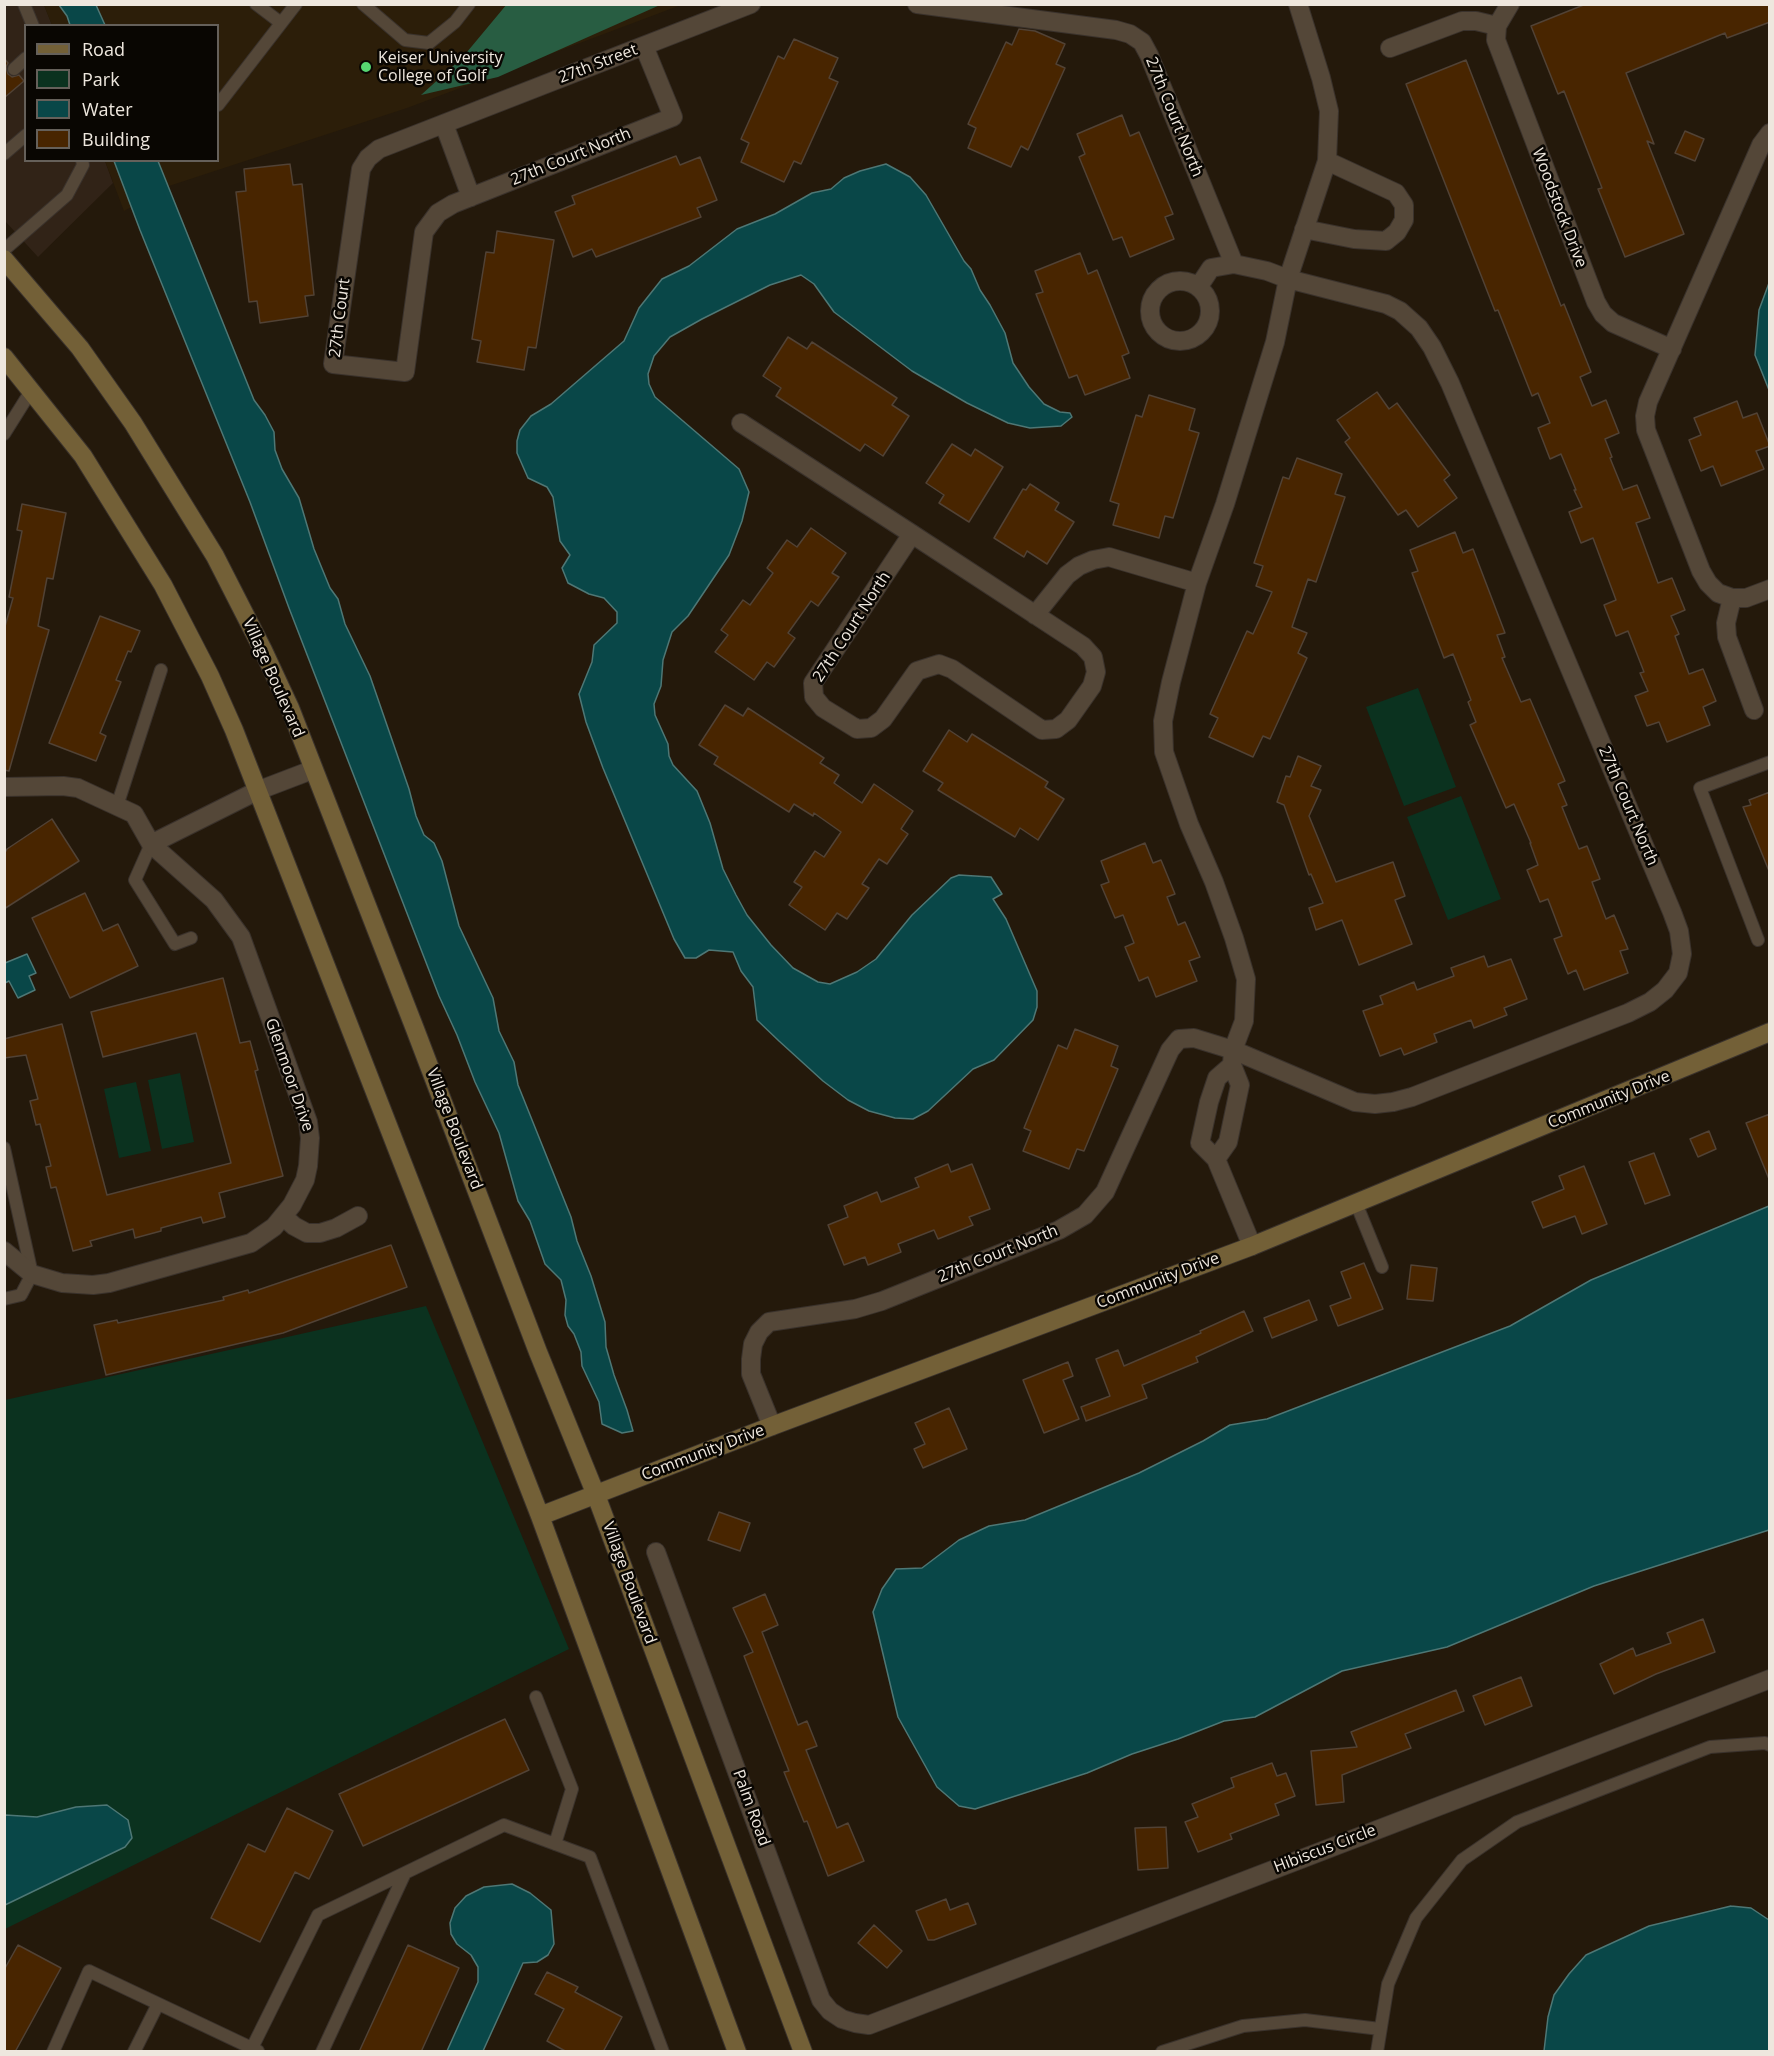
<!DOCTYPE html>
<style>
body{margin:0}
#map{position:relative;width:1774px;height:2056px;overflow:hidden;background:#24190b;font-family:"Open Sans",sans-serif}
canvas{display:block}
.frame{position:absolute;inset:0;border:6px solid #eee7de;pointer-events:none}
.legend{position:absolute;left:24px;top:24px;width:195px;height:138px;box-sizing:border-box;background:#090602;border:2px solid #65605a;margin:0;padding:8px 10px;list-style:none;font-size:18px;color:#eee7de}
.legend li{display:flex;align-items:center;gap:12px;height:30px}
.legend b{width:30px;border:2px solid #65605a}
</style>
<div id="map">
<canvas width="1774" height="2056"></canvas>
<div class="frame"></div>
<ul class="legend">
<li><b style="height:8px;background:#736037"></b>Road</li>
<li><b style="height:16px;background:#0b321f"></b>Park</li>
<li><b style="height:16px;background:#094748"></b>Water</li>
<li><b style="height:16px;background:#482500"></b>Building</li>
</ul>
</div>
<script>
const g = document.querySelector('canvas').getContext('2d');
g.lineJoin = 'round';
function paint(path, color) { g.fillStyle = color; g.fill(path, 'evenodd'); }
const poly = rows => new Path2D(rows.map(r => 'M' + r).join(''));
function stroke(path, color, width, dash) { g.strokeStyle = color; g.lineWidth = width; g.lineCap = dash ? 'butt' : 'round'; g.setLineDash(dash || []); g.stroke(path); }
function write(font, color, halo, rows, align = 'center') {
  g.font = font + ' "Open Sans",sans-serif'; g.lineWidth = 5; g.setLineDash([]); g.textBaseline = 'middle'; g.strokeStyle = halo; g.fillStyle = color; for (const [text, x, y, turn = 0] of rows) {
    g.save(); g.translate(x, y); g.rotate((+turn || 0) * Math.PI / 180); g.textAlign = isNaN(turn) ? turn : align; if (halo) g.strokeText(text, 0, 0); g.fillText(text, 0, 0); g.restore();
  }
}
const commercial = poly([
 [5,5,44,5,52,25,26,26,26,160,105,161,113,183,38,257,5,221]
]);
const built = poly([
 [44,5,681,5,407,108,169,186,124,211,105,161,218,160,218,26,52,25]
]);
const green = poly([
 [1418,688,1456,787,1404,806,1366,707],
 [1461,796,1501,899,1448,920,1407,817],
 [180,1073,194,1142,162,1149,148,1080],
 [136,1082,151,1151,119,1158,104,1089],
 [426,1306,569,1649,5,1929,5,1400]
]);
const forest = poly([
 [507,4,660,4,660,5,498,77,421,95,462,58]
]);
const water = poly([
 [59,5,96,5,105,25,70,25,67,16,59,5],
 [114,161,158,161,254,400,265,415,274,432,275,450,282,469,299,498,314,549,330,588,338,599,345,624,370,676,409,789,416,816,424,835,434,843,442,861,459,926,493,998,499,1031,514,1062,518,1085,571,1217,577,1241,591,1276,605,1322,606,1347,614,1375,627,1410,633,1431,622,1433,602,1424,599,1402,582,1366,581,1352,574,1334,568,1326,565,1315,566,1300,561,1280,545,1264,530,1221,518,1201,499,1133,475,1082,457,1035,439,996,289,608,250,502,140,230,114,161],
 [886,164,910,177,926,195,964,261,971,269,980,290,990,305,1005,333,1013,363,1029,387,1044,404,1060,412,1070,413,1072,417,1061,426,1030,428,1008,423,967,403,912,371,834,312,814,284,801,275,770,285,702,319,670,337,654,356,648,374,649,384,655,397,739,469,749,492,742,521,729,555,688,616,672,632,663,660,661,686,654,704,655,715,668,744,669,756,673,765,697,791,710,823,723,869,736,895,747,915,771,945,793,968,818,982,830,984,857,972,876,959,912,915,951,878,959,875,991,877,1002,894,993,899,1006,919,1037,991,1037,1007,1033,1020,994,1060,973,1069,928,1111,913,1119,895,1118,869,1111,848,1100,823,1081,779,1041,757,1020,753,987,741,971,733,952,709,950,696,958,685,958,674,939,603,768,586,722,579,694,592,662,594,645,617,623,617,612,604,598,589,594,568,583,562,568,570,555,560,541,553,497,547,487,528,478,517,453,517,441,520,430,531,416,551,404,624,341,639,308,662,279,689,266,737,229,775,214,812,193,831,189,844,178,860,171,886,164],
 [1769,283,1769,390,1755,355,1759,310,1769,283],
 [27,954,36,973,29,976,35,990,18,998,9,981,5,983,5,963,27,954],
 [1769,1206,1769,1530,1594,1586,1447,1647,1342,1671,1255,1717,1224,1721,1178,1739,1132,1754,1087,1773,975,1809,959,1806,937,1787,898,1717,873,1612,882,1589,896,1569,922,1568,959,1540,989,1526,1025,1520,1139,1473,1203,1441,1230,1425,1267,1419,1510,1326,1591,1280,1769,1206],
 [107,1805,128,1820,132,1838,125,1847,5,1905,5,1815,37,1817,76,1807,107,1805],
 [512,1884,530,1893,551,1910,554,1944,548,1955,537,1962,523,1963,483,2051,447,2051,478,1982,478,1967,471,1955,457,1944,451,1934,450,1923,455,1908,466,1896,484,1887,512,1884],
 [1731,1906,1751,1908,1769,1920,1769,2051,1544,2051,1548,2017,1554,1995,1569,1974,1586,1955,1649,1926,1731,1906]
]);
const building = poly([
 [1586,4,1770,4,1770,22,1727,38,1725,33,1626,73,1654,144,1647,141,1684,234,1625,257,1598,189,1602,188,1564,91,1558,94,1531,26,1586,4],
 [1019,29,1035,31,1065,44,1056,64,1065,68,1028,150,1021,146,1011,167,968,148,976,128,968,124,1006,42,1012,45,1019,29],
 [794,39,838,58,829,78,838,82,801,164,794,161,784,182,741,162,749,143,741,139,778,56,784,59,794,39],
 [4,58,8,63,6,67,8,74,12,77,19,75,24,81,4,98,4,58],
 [1466,60,1561,306,1564,304,1591,372,1580,377,1592,406,1606,400,1619,433,1605,439,1612,457,1610,458,1623,490,1637,485,1650,518,1636,523,1658,583,1672,578,1685,610,1671,616,1679,634,1675,636,1689,674,1703,669,1716,701,1703,707,1710,725,1667,742,1659,722,1647,726,1635,696,1648,691,1640,673,1644,672,1628,631,1616,636,1604,605,1616,600,1593,538,1581,543,1569,512,1582,507,1574,490,1576,490,1561,454,1550,459,1538,428,1550,423,1538,393,1532,396,1498,310,1495,311,1406,84,1466,60],
 [1122,115,1130,136,1139,132,1173,214,1165,217,1174,239,1130,257,1122,237,1113,240,1079,157,1085,154,1077,134,1122,115],
 [1685,131,1704,139,1695,161,1675,153,1685,131],
 [676,156,680,165,700,157,717,200,697,208,701,217,596,257,592,249,573,257,555,212,575,204,572,196,676,156],
 [290,164,293,185,302,184,314,295,305,296,308,316,260,323,257,301,249,302,236,192,246,191,244,169,290,164],
 [497,231,554,240,536,348,528,347,524,370,477,362,481,341,472,339,486,252,494,253,497,231],
 [1080,253,1088,274,1097,270,1129,353,1122,356,1130,378,1085,395,1077,375,1069,378,1036,294,1043,292,1035,271,1080,253],
 [788,337,807,349,812,342,897,398,892,405,909,416,883,456,865,444,860,451,776,396,781,388,763,376,788,337],
 [1377,392,1389,409,1397,403,1450,475,1444,480,1457,498,1418,527,1406,510,1398,515,1345,442,1350,438,1337,420,1377,392],
 [1149,395,1195,409,1189,430,1199,433,1173,518,1165,516,1159,538,1113,525,1119,504,1110,501,1136,415,1142,417,1149,395],
 [1737,401,1743,418,1757,413,1770,446,1756,451,1764,469,1721,486,1713,466,1701,471,1689,440,1701,435,1694,418,1737,401],
 [952,444,971,456,975,449,1003,467,969,522,939,503,944,495,926,483,952,444],
 [1297,458,1342,474,1335,494,1345,497,1316,582,1308,579,1292,627,1307,633,1298,653,1307,658,1270,739,1263,736,1253,757,1209,737,1218,718,1210,714,1247,631,1253,634,1272,592,1256,586,1263,566,1254,563,1283,477,1289,479,1297,458],
 [1030,484,1059,503,1055,510,1074,522,1047,564,1027,551,1024,557,994,538,1023,489,1026,490,1030,484],
 [22,504,66,513,53,579,47,578,38,626,49,630,9,771,4,770,4,630,13,598,9,597,22,531,17,530,22,504],
 [811,528,846,553,832,573,839,577,818,606,811,601,788,633,795,638,774,667,767,662,754,680,715,652,728,635,721,630,743,600,750,605,773,573,767,568,787,540,797,547,811,528],
 [1455,532,1463,553,1473,549,1505,633,1497,635,1505,657,1502,658,1521,702,1530,699,1565,781,1558,784,1567,805,1562,807,1579,849,1587,846,1600,879,1592,882,1606,919,1614,915,1628,949,1620,951,1628,973,1584,990,1576,970,1568,974,1554,939,1562,936,1548,899,1540,902,1527,870,1538,865,1530,843,1531,843,1514,804,1506,808,1470,725,1476,722,1468,702,1471,700,1453,654,1444,658,1412,573,1418,571,1410,550,1455,532],
 [100,616,140,631,131,652,128,651,116,680,121,682,100,733,106,736,96,761,49,743,100,616],
 [725,705,743,716,748,708,824,758,820,763,839,775,834,783,862,803,874,784,913,811,901,829,908,834,887,864,879,859,862,884,869,888,847,919,837,913,825,930,789,905,802,887,794,882,815,851,824,857,841,832,814,813,813,816,794,804,789,812,714,764,718,757,699,745,725,705],
 [949,730,967,742,972,734,1048,782,1045,787,1064,799,1038,840,1020,828,1015,837,938,790,943,783,923,771,949,730],
 [1298,756,1321,766,1311,786,1321,790,1309,816,1336,882,1393,862,1405,896,1395,900,1412,944,1359,965,1342,920,1316,930,1309,908,1323,903,1311,874,1309,875,1284,805,1277,802,1286,776,1290,777,1298,756],
 [1770,792,1770,871,1769,871,1743,807,1751,805,1749,800,1770,792],
 [52,819,79,861,4,909,4,854,7,849,52,819],
 [1145,843,1153,863,1161,860,1175,894,1167,897,1178,925,1185,922,1200,957,1189,961,1197,981,1156,997,1148,977,1139,981,1125,947,1134,943,1123,915,1115,918,1101,885,1109,882,1101,861,1145,843],
 [85,893,103,931,118,924,138,966,70,998,32,918,85,893],
 [1484,956,1488,967,1511,959,1527,999,1504,1008,1507,1015,1474,1028,1471,1020,1434,1034,1437,1042,1404,1055,1401,1048,1380,1056,1363,1011,1383,1004,1380,996,1414,982,1417,990,1454,976,1451,968,1484,956],
 [223,978,240,1043,250,1041,258,1070,255,1071,283,1176,219,1193,225,1217,203,1223,201,1217,161,1228,161,1231,135,1238,133,1229,90,1241,92,1246,73,1251,56,1187,51,1188,46,1167,51,1166,40,1124,36,1125,30,1101,38,1099,26,1055,4,1058,4,1039,62,1024,107,1195,231,1163,196,1033,103,1057,91,1012,223,978],
 [1075,1029,1118,1046,1111,1066,1118,1069,1084,1151,1077,1149,1069,1169,1023,1151,1031,1131,1024,1128,1058,1045,1067,1049,1075,1029],
 [1770,1114,1770,1179,1769,1179,1746,1123,1770,1114],
 [1709,1131,1716,1149,1698,1157,1690,1139,1709,1131],
 [1654,1153,1670,1195,1645,1204,1629,1162,1654,1153],
 [948,1164,951,1172,972,1164,990,1209,969,1217,973,1225,938,1239,934,1230,898,1244,901,1252,868,1265,865,1257,844,1265,828,1225,848,1217,844,1206,877,1192,881,1202,919,1187,915,1178,948,1164],
 [1584,1166,1607,1224,1582,1234,1575,1216,1543,1228,1532,1202,1564,1189,1559,1176,1584,1166],
 [391,1245,407,1287,283,1333,106,1375,94,1325,117,1320,118,1323,146,1317,224,1300,223,1297,248,1290,249,1293,391,1245],
 [1364,1263,1383,1309,1338,1326,1330,1306,1351,1298,1341,1272,1364,1263],
 [1411,1265,1437,1268,1433,1301,1407,1299,1411,1265],
 [1309,1300,1317,1320,1272,1338,1264,1318,1309,1300],
 [1244,1311,1253,1331,1196,1357,1198,1362,1142,1385,1147,1398,1086,1421,1081,1407,1110,1396,1096,1359,1118,1350,1124,1366,1201,1333,1200,1331,1244,1311],
 [1068,1362,1073,1376,1063,1380,1079,1419,1044,1433,1023,1380,1068,1362],
 [949,1408,967,1449,923,1468,914,1449,925,1444,915,1423,949,1408],
 [719,1512,750,1523,740,1551,708,1540,719,1512],
 [765,1594,778,1625,762,1632,798,1725,807,1721,817,1746,806,1750,837,1828,848,1823,864,1861,828,1876,807,1821,804,1822,784,1772,789,1771,744,1656,753,1652,733,1608,765,1594],
 [1703,1619,1715,1652,1656,1674,1614,1694,1600,1664,1633,1648,1636,1656,1671,1643,1667,1633,1703,1619],
 [1521,1677,1532,1706,1485,1725,1473,1696,1521,1677],
 [1456,1690,1464,1711,1405,1734,1411,1748,1342,1775,1344,1802,1316,1805,1311,1751,1357,1747,1351,1732,1456,1690],
 [505,1719,529,1770,363,1846,339,1794,505,1719],
 [1272,1763,1277,1776,1286,1773,1295,1796,1275,1804,1279,1815,1230,1834,1232,1839,1198,1852,1185,1822,1198,1817,1192,1804,1234,1787,1231,1778,1272,1763],
 [287,1808,333,1831,309,1879,295,1872,260,1942,211,1918,248,1844,265,1852,287,1808],
 [1166,1827,1168,1868,1138,1870,1135,1828,1166,1827],
 [946,1899,950,1910,968,1903,976,1924,934,1940,928,1940,916,1911,946,1899],
 [874,1925,902,1951,887,1968,858,1943,874,1925],
 [18,1945,61,1968,15,2052,4,2052,4,1970,18,1945],
 [408,1945,459,1968,421,2052,359,2052,408,1945],
 [547,1972,578,1987,575,1992,622,2017,603,2052,567,2052,547,2041,564,2009,535,1994,547,1972]
]);
const lane = poly([
 [24,4,33,26],
 [256,4,281,23],
 [363,4,405,40,429,43,455,22,469,4],
 [14,69,26,58],
 [218,105,296,4],
 [4,154,26,135],
 [4,250,67,195,83,165,82,160],
 [4,434,31,391],
 [117,806,161,670],
 [151,844,135,880,175,944,191,938],
 [1758,940,1700,788,1770,762],
 [4,1148,32,1274,21,1295,4,1299],
 [1356,1203,1382,1267],
 [536,1697,572,1789,555,1844],
 [252,2048,318,1915,504,1825,590,1857,663,2052],
 [53,2052,89,1971,258,2051],
 [134,2052,158,2004],
 [322,2052,405,1873],
 [1162,2052,1243,2026,1305,2020,1380,2029],
 [1377,2052,1388,1984,1416,1918,1462,1860,1517,1822,1710,1747,1765,1743,1770,1745]
]);
const street = poly([
 [917,4,1116,30,1130,34,1142,42,1149,55,1234,264],
 [1510,4,1497,26,1496,40,1596,302,1603,314,1613,323,1672,349],
 [644,46,673,117,453,204,438,213,424,232,405,372,333,364,361,169,368,158,379,149,751,4],
 [1390,48,1462,21,1476,21,1497,26],
 [444,124,471,197],
 [1770,133,1761,145,1648,402,1645,416,1646,430,1701,571,1708,583,1718,593,1732,598,1746,598,1770,589],
 [1304,229,1354,239,1386,241,1397,232,1404,220,1404,205,1396,193,1327,161],
 '1150 311a30 30 0 1 1 60 0a30 30 0 1 1-60 0Z',
 [741,423,912,534,1083,646,1093,657,1096,672,1092,686,1068,720,1056,729,1042,730,952,669,939,664,917,671,883,719,871,728,857,729,823,708,814,697,813,683,912,534],
 [1732,598,1726,623,1727,637,1754,710],
 [1035,615,1067,575,1079,566,1093,560,1109,557,1197,583],
 [4,787,63,786,78,788,134,814,151,844,214,900,241,937,308,1122,310,1138,308,1166,305,1180,292,1205,274,1227,251,1243,109,1283,93,1285,62,1283,32,1274,4,1251],
 [151,844,257,791,312,770],
 [1232,1065,1217,1078,1209,1102,1200,1143,1216,1159,1252,1246],
 [1216,1159,1228,1142,1240,1085,1232,1065,1233,1050,1244,1021,1246,979,1234,938,1214,882,1189,824,1164,752,1163,721,1171,682,1197,583,1225,504,1275,342,1288,279,1327,161,1329,111,1321,78,1298,4],
 [284,1217,294,1226,307,1233,320,1233,336,1228,358,1216],
 [772,1426,751,1374,751,1359,753,1344,759,1332,769,1322,855,1309,882,1301,1059,1230,1085,1215,1105,1192,1170,1050,1179,1039,1194,1038,1233,1050,1355,1102,1375,1104,1393,1102,1412,1097,1628,1013,1650,1002,1665,990,1678,973,1682,954,1679,931,1672,912,1450,383,1432,347,1419,328,1400,311,1386,304,1288,279,1267,271,1234,264,1211,268,1199,286],
 [656,1552,821,2000,830,2011,842,2019,855,2023,869,2025,1770,1679]
]);
const secondary = poly([
 [4,259,80,348,133,423,215,556,263,650,290,708,415,1029,538,1352,596,1495,803,2052],
 [4,357,83,456,163,585,210,676,234,730,540,1516,737,2052],
 [540,1516,772,1426,1252,1246,1770,1032]
]);
const markers = [
 [366,67,6,"#56d671"]
];
const poiNames = [
 ["Keiser University",378,58],
 ["College of Golf",378,76]
];
const streetNames = [
 ["27th Street",598,64,-21],
 ["27th Court North",1174,117,68],
 ["27th Court North",571,157,-22],
 ["Woodstock Drive",1559,208,69],
 ["27th Court",340,318,-83],
 ["27th Court North",852,627,-57],
 ["Village Boulevard",273,678,66],
 ["27th Court North",1628,806,67],
 ["Glenmoor Drive",289,1075,71],
 ["Community Drive",1609,1100,-22],
 ["Village Boulevard",454,1129,69],
 ["27th Court North",998,1254,-22],
 ["Community Drive",1158,1281,-21],
 ["Community Drive",703,1453,-21],
 ["Village Boulevard",629,1583,70],
 ["Palm Road",751,1808,70],
 ["Hibiscus Circle",1325,1849,-21]
];
paint(commercial, '#312317');
paint(built, '#2c1e09');
paint(green, '#0b321f');
paint(forest, '#285d42');
paint(water, '#094748');
stroke(water, '#4e7775', 1.5);
paint(building, '#482500');
stroke(building, '#514235', 1.5);
stroke(lane, '#3a322c', 14);
stroke(street, '#3a322c', 20);
stroke(secondary, '#3a322c', 20);
stroke(lane, '#544738', 12);
stroke(street, '#544738', 18);
stroke(secondary, '#736037', 18);
for (const [x, y, r, color] of markers) { const dot = new Path2D(); dot.arc(x, y, r, 0, 2 * Math.PI); g.fillStyle = color; g.fill(dot); stroke(dot, '#090602', 2); }
write('16px', '#eee7de', '#090602', poiNames, 'left');
write('16px', '#eee7de', '#090602', streetNames);
</script>
